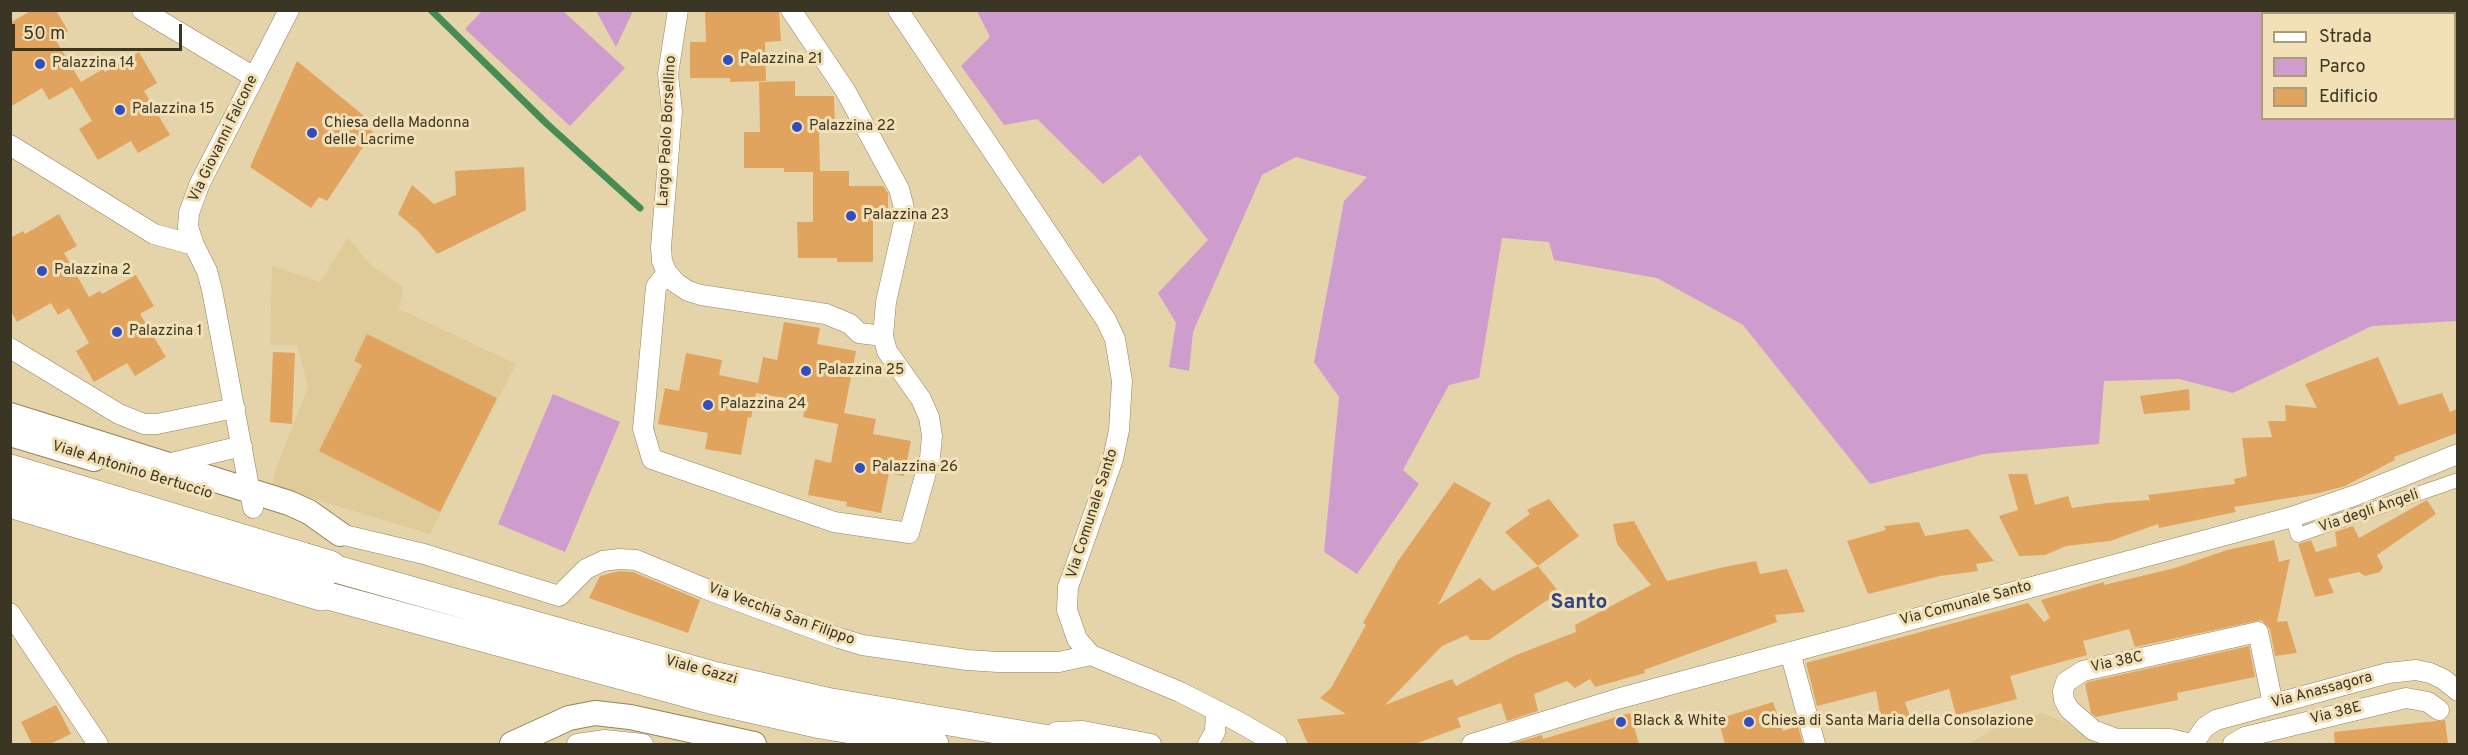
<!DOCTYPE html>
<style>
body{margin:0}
#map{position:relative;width:2468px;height:755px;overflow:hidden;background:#e5d4aa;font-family:Overpass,sans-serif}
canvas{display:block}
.frame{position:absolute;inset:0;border:12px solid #3b3524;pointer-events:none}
.legend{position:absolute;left:2261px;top:12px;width:195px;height:108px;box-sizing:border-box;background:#f2e1b7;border:2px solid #a99c7c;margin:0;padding:8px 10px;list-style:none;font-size:18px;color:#3b3524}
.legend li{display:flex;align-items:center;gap:12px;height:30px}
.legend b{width:30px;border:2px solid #a99c7c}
.scale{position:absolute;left:12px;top:24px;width:170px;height:27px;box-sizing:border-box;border:3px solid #3b3524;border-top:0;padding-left:8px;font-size:18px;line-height:21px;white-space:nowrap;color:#3b3524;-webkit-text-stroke:4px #f2e1b7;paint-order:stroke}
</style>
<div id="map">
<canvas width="2468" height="755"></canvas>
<div class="frame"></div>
<ul class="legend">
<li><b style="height:8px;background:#fff"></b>Strada</li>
<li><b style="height:16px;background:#cf9dcd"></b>Parco</li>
<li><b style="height:16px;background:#e1a45f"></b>Edificio</li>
</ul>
<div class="scale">50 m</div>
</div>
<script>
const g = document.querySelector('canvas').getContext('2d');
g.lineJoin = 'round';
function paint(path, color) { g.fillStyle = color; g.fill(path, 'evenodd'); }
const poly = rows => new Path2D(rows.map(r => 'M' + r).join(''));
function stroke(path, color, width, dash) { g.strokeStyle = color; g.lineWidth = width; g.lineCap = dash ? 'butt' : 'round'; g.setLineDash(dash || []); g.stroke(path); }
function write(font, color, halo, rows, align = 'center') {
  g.font = font + ' Overpass,sans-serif'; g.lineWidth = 6; g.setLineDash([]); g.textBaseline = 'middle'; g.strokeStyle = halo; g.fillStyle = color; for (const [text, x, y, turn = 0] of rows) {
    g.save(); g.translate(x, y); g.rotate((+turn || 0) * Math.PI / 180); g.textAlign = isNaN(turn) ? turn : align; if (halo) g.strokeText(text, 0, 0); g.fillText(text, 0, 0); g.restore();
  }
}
const built = poly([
 [348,238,371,265,403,287,399,309,516,364,430,534,304,496,271,489,275,471,308,387,297,345,270,345,272,266,320,282],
 [2042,713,2065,722,2098,744,1969,744,1995,728]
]);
const green = poly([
 [482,11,563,11,625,68,570,126,465,29],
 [596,11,633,11,616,47],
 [977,11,2457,11,2457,321,2372,326,2233,393,2179,379,2104,381,2099,444,1984,454,1870,484,1743,325,1657,278,1554,260,1549,242,1502,238,1479,378,1449,385,1403,470,1419,484,1357,574,1324,552,1339,397,1314,362,1344,201,1367,177,1296,157,1262,175,1193,332,1189,371,1169,367,1176,323,1158,293,1208,240,1140,155,1103,184,1037,119,1004,125,961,66,990,37],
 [2262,14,2454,14,2454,118,2262,118],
 [553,394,620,422,565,552,498,524]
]);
const stream = poly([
 [431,10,547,124,640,208]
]);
const building = poly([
 [32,10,56,10,68,31,55,39,81,82,103,69,105,72,139,52,157,83,144,91,170,135,138,153,131,141,98,160,79,129,92,121,72,87,49,100,42,88,10,107,10,23],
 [705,10,779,10,781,41,765,42,766,81,730,82,730,78,690,78,690,42,706,42],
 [297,61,369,120,365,126,373,132,327,201,319,197,311,208,250,167],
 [795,81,795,96,834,96,835,131,819,132,820,171,849,171,849,186,883,186,888,193,888,221,873,221,873,262,837,262,837,258,798,258,797,222,813,222,813,172,784,172,784,168,744,168,744,132,760,132,759,82],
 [524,167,526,210,437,254,419,232,398,214,412,185,434,204,456,195,455,171],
 [59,214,77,246,64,253,89,297,100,291,102,294,136,275,154,306,140,314,166,357,135,376,127,363,94,382,76,351,89,343,69,308,58,315,51,303,17,322,10,310,10,238,23,231,25,234],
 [784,322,820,328,817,344,856,351,844,413,876,419,873,434,911,441,904,476,889,473,881,513,846,506,847,502,808,495,815,459,831,463,838,424,803,417,806,402,756,393,751,418,748,417,741,455,705,449,708,433,658,424,665,388,679,391,686,353,722,360,719,375,758,383,763,357,777,360],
 [367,334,497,398,440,512,319,451,362,365,354,361],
 [273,352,295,353,292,424,270,422],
 [2378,357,2399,405,2442,393,2450,412,2457,409,2457,433,2394,457,2395,460,2345,486,2319,493,2234,507,2236,512,2159,528,2158,524,2110,541,2066,546,2045,555,2019,556,1999,516,2018,510,2008,474,2027,474,2035,505,2068,496,2072,508,2107,503,2150,500,2148,495,2235,484,2234,479,2247,476,2242,438,2272,437,2268,421,2286,421,2285,405,2317,408,2305,384],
 [2189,389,2190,410,2144,414,2140,396],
 [1454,482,1491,503,1438,605,1480,578,1493,591,1538,566,1559,592,1489,640,1470,640,1467,635,1442,646,1385,705,1452,679,1456,686,1516,655,1576,632,1575,625,1651,585,1617,544,1613,524,1634,521,1667,581,1724,567,1756,561,1760,574,1787,569,1805,612,1775,615,1777,622,1644,670,1645,673,1595,687,1590,679,1575,688,1567,681,1534,694,1538,711,1507,721,1501,703,1457,718,1461,727,1415,744,1308,744,1297,719,1346,714,1320,698,1331,688,1366,625,1363,623,1398,561],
 [1549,499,1579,536,1538,566,1505,532,1530,514,1527,510],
 [2427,500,2436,514,2377,555,2383,567,2380,572,2365,576,2359,572,2328,579,2334,593,2315,597,2298,544,2311,540,2316,552,2337,546,2335,532,2353,526,2359,538],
 [1919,522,1925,536,1968,529,1994,561,1976,564,1978,571,1940,576,1868,594,1847,541,1886,530,1884,526],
 [2274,540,2279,562,2290,559,2277,622,2287,621,2297,653,2275,656,2270,629,2261,620,2135,647,2129,629,2083,641,2087,655,2010,676,2017,699,1956,715,1949,689,1905,702,1910,717,1882,725,1876,691,1817,706,1806,663,2028,603,2044,622,2050,618,2041,600,2104,582,2104,585,2175,568,2227,550],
 [619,571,633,572,700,600,688,633,589,598,600,576],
 [2249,646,2255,677,2177,693,2178,700,2096,717,2091,713,2085,684,2088,682],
 [1773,702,1783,731,1798,726,1803,744,1725,744,1718,719],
 [56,705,71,734,50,744,32,744,21,722],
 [1630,713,1639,744,1514,743,1542,735,1543,739],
 [2445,720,2448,744,2335,744,2334,732]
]);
const pedestrian = poly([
 [2292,517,2298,535,2458,480]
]);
const minor = poly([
 [142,10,254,77],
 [678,10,668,74,672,111,661,247,662,261,667,273,676,283,688,291,701,295,826,314,850,324,859,333,883,336],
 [898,10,1106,320,1115,339,1122,381,1119,430,1113,459,1068,587,1067,610,1077,639,1091,655,1180,692,1237,721,1277,744],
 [10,145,154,234,194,245],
 [667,273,656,287,643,429,652,459,834,522,909,533,930,458,932,436,929,417,921,399,887,351,883,336,886,302,905,218,903,204,899,189,845,90,791,10],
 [10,348,119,414,144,424,157,424,235,408],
 [163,465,242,446],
 [253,508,212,290,207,271,194,245,188,227,189,213,200,183,289,10],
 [340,534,424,554,559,596,586,569,603,561,619,559,636,560,706,589,839,638,862,645,967,660,998,662,1059,662,1091,655],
 [10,613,98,744],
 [1790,652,1815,744],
 [1056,732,1083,731,1151,744],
 [577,744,605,740,643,744],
 [1208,744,1215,732,1216,710],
 [1472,744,1617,699,2292,517,2356,495,2458,454],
 [2191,744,2170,739,2117,739,2093,730,2069,709,2064,700,2063,691,2066,682,2083,671,2258,632,2273,704],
 [2193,744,2205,727,2216,720,2388,673,2416,670,2430,673,2443,679,2458,691],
 [2233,744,2245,737,2406,698,2428,702,2439,710]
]);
const tertiary = poly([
 [10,415,289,503,309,512,340,534],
 [10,434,94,459],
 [512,744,569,718,595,713,630,717,754,744]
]);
const secondary = poly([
 [329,567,717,676,826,701,1079,744],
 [321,594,710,700,821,725,935,744]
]);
const motorway = poly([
 [10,471,329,567],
 [10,501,321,594]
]);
const markers = [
 [728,60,6,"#314dbe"],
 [40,64,6,"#314dbe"],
 [120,110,6,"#314dbe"],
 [797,127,6,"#314dbe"],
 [312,133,6,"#314dbe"],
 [851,216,6,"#314dbe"],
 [42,271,6,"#314dbe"],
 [117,332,6,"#314dbe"],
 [806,371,6,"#314dbe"],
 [708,405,6,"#314dbe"],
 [860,468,6,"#314dbe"],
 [1621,722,6,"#314dbe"],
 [1749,722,6,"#314dbe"]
];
const poiNames = [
 ["Palazzina 21",740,60],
 ["Palazzina 14",52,64],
 ["Palazzina 15",132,110],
 ["Chiesa della Madonna",324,124],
 ["delle Lacrime",324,141],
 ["Palazzina 22",809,127],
 ["Palazzina 23",863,216],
 ["Palazzina 2",54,271],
 ["Palazzina 1",129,332],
 ["Palazzina 25",818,371],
 ["Palazzina 24",720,405],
 ["Palazzina 26",872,468],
 ["Black & White",1633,722],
 ["Chiesa di Santa Maria della Consolazione",1761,722]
];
const streetNames = [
 ["Largo Paolo Borsellino",668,131,-87],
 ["Via Giovanni Falcone",224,139,-64],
 ["Viale Antonino Bertuccio",132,471,17],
 ["Via degli Angeli",2369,512,-19],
 ["Via Comunale Santo",1093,514,-72],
 ["Via Comunale Santo",1966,604,-15],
 ["Via Vecchia San Filippo",781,615,20],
 ["Via 38C",2117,663,-12],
 ["Viale Gazzi",701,671,15],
 ["Via Anassagora",2322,691,-15],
 ["Via 38E",2336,714,-14]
];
const districtNames = [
 ["Santo",1579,604]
];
paint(built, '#dfcb9a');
paint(green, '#cf9dcd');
stroke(stream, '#468c53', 7);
paint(building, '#e1a45f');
stroke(pedestrian, '#93835d', 15);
stroke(minor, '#93835d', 21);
stroke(tertiary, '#93835d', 26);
stroke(secondary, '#93835d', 28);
stroke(motorway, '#93835d', 34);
stroke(pedestrian, '#fff', 14);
stroke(minor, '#fff', 20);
stroke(tertiary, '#fff', 24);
stroke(secondary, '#fff', 27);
stroke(motorway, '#fff', 33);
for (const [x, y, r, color] of markers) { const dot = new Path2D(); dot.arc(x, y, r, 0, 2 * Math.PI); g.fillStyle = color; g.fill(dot); stroke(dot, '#f2e1b7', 2); }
write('15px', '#3b3524', '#f2e1b7', poiNames, 'left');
write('15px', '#3b3524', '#f2e1b7', streetNames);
write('bold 21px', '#32457f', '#f2e1b7', districtNames);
</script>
